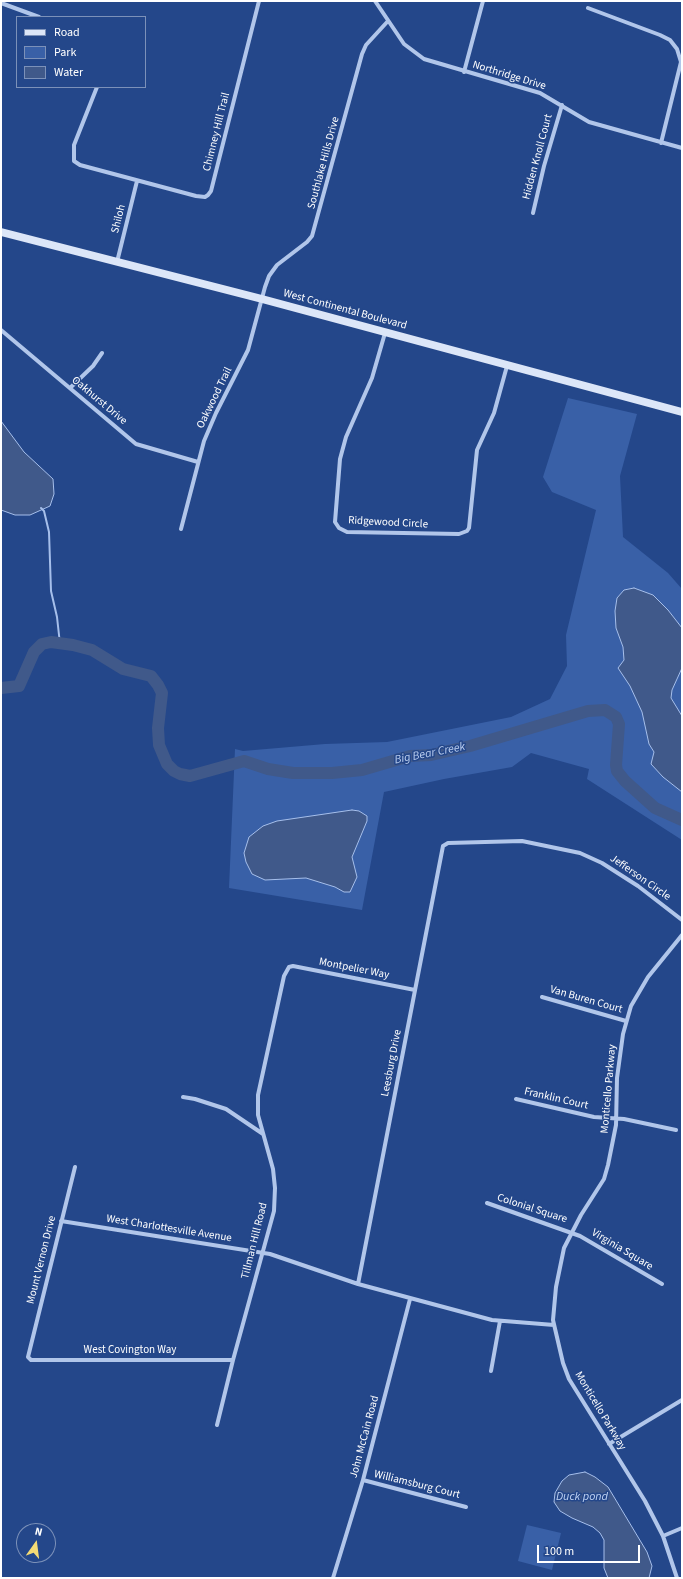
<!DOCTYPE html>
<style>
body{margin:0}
#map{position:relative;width:683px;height:1579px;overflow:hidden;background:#24478a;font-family:"Source Sans 3",sans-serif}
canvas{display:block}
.frame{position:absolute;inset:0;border:2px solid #fff;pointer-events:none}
.legend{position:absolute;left:16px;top:16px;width:130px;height:72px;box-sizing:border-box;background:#24478a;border:1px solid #7c91b9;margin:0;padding:5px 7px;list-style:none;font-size:12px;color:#fff}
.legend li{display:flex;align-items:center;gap:8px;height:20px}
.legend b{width:20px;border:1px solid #7c91b9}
.north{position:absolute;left:16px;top:1523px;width:40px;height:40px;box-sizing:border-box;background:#24478a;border:1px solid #7c91b9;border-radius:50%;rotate:14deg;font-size:11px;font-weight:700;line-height:16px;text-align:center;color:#fff}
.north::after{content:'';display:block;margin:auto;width:14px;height:18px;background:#f4db75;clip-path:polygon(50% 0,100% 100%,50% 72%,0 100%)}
.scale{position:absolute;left:537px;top:1545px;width:103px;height:18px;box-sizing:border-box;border:2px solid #fff;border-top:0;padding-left:5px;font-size:12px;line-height:14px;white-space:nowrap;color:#fff;-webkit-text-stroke:3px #24478a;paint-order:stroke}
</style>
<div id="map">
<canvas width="683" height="1579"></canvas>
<div class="frame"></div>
<ul class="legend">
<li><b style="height:5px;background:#dce6f8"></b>Road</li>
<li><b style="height:11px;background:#3960a7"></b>Park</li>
<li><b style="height:11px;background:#40598a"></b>Water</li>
</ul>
<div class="north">N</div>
<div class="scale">100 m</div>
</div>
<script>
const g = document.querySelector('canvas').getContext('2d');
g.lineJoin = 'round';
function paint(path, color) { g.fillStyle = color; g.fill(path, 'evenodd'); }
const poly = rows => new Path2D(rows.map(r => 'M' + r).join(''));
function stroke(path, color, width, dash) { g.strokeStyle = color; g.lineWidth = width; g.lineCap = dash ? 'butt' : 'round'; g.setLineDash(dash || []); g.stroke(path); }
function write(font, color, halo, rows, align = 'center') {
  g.font = font + ' "Source Sans 3",sans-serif'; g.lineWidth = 3; g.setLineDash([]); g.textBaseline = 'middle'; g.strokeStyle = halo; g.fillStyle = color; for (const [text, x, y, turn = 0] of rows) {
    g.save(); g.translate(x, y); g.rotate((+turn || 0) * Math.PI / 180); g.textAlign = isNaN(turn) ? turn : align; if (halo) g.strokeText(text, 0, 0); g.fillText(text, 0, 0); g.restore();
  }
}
const green = poly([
 [568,398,637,414,620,476,623,537,668,573,682,589,682,840,587,779,589,769,531,753,512,767,444,779,384,792,362,910,229,888,235,749,243,751,325,744,387,742,511,717,550,699,567,666,566,635,596,510,552,492,543,477],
 [527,1525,561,1533,552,1570,518,1561]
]);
const water = poly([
 [1,421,24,452,53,479,54,494,50,506,30,515,15,515,1,510,1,421],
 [634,588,653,595,668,610,682,628,682,668,672,690,671,698,682,716,682,792,663,777,651,764,654,752,649,744,642,712,630,686,618,668,624,660,623,647,616,628,615,611,617,598,624,590,634,588],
 [352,810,359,811,367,816,367,821,352,857,357,877,350,892,344,892,335,887,306,878,265,880,252,874,246,862,244,853,249,837,263,826,277,821,352,810],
 [585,1472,595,1477,608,1487,647,1552,652,1566,649,1578,608,1578,604,1568,604,1540,600,1533,593,1527,572,1518,560,1511,554,1502,555,1493,562,1481,569,1475,585,1472]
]);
const stream = poly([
 [41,508,44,511,49,532,51,591,57,617,60,644]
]);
const river = poly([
 [1,688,19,686,34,652,42,644,51,642,73,645,92,650,123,669,151,676,158,685,162,693,158,728,159,745,167,764,174,771,180,774,190,776,244,761,268,769,293,773,332,773,362,770,410,756,431,755,470,746,588,711,605,710,616,717,619,724,616,765,617,771,625,781,655,808,682,820]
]);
const street = poly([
 [375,1,404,44,424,59,540,93,589,122,682,148],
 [1,3,39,17],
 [588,8,660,35,670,40,677,49,681,62,661,143],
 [464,72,483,1],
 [97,87,74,145,74,161,80,165,196,196,205,197,208,195,211,191,259,1],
 [533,213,544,166,562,105],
 [117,262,137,181],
 [1,330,136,444,198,462],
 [385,333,372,378,346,437,340,459,335,522,339,528,347,532,459,534,467,531,469,528,477,450,494,413,507,366],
 [70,388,93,366,102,353],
 [181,529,204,441,216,413,248,350,265,287,269,276,277,265,307,242,312,236,362,54,366,45,388,21],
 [542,997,626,1021],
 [183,1097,195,1099,226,1109,263,1134],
 [516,1099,594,1117,624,1119,676,1130],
 [75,1167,28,1357,31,1360,233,1360],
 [487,1203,580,1236,662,1284],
 [61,1221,270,1254,358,1284,492,1320,554,1325],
 [358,1284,443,846,448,843,522,841,580,853,602,863,638,886,682,920],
 [491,1371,500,1321],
 [217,1425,233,1360,274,1211,275,1188,273,1169,258,1115,258,1095,284,976,289,967,293,966,415,990],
 [609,1444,682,1400],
 [363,1480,466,1507],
 [663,1536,682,1528],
 [333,1578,363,1480,410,1299],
 [677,1578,663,1536,645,1501,569,1379,563,1363,553,1320,556,1287,564,1248,581,1215,604,1179,608,1165,616,1125,617,1078,623,1034,631,1006,648,977,682,935]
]);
const secondary = poly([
 [1,232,262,299,682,412]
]);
const streetNames = [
 ["Northridge Drive",509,76,17],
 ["Chimney Hill Trail",217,132,-76],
 ["Hidden Knoll Court",538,157,-75],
 ["Southlake Hills Drive",324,163,-75],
 ["Shiloh",119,219,-76],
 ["West Continental Boulevard",345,310,15],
 ["Oakwood Trail",215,398,-64],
 ["Oakhurst Drive",99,401,40],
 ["Ridgewood Circle",388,523,3],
 ["Jefferson Circle",640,878,35],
 ["Montpelier Way",354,969,11],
 ["Van Buren Court",586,1000,16],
 ["Leesburg Drive",392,1063,-79],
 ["Monticello Parkway",609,1089,-85],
 ["Franklin Court",556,1099,13],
 ["Colonial Square",532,1209,18],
 ["West Charlottesville Avenue",169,1229,9],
 ["Tillman Hill Road",255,1241,-76],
 ["Virginia Square",622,1250,31],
 ["Mount Vernon Drive",42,1260,-76],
 ["West Covington Way",130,1351],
 ["Monticello Parkway",600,1411,59],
 ["John McCain Road",365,1437,-75],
 ["Williamsburg Court",417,1485,14]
];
const waterNames = [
 ["Big Bear Creek",430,754,-11],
 ["Duck pond",582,1497]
];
paint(green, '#3960a7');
paint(water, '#40598a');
stroke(water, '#a6bfeb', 1);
stroke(stream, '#a6bfeb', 2);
stroke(river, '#40598a', 12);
stroke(street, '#b1c6ea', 4);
stroke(secondary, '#dce6f8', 8);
write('11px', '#fff', '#24478a', streetNames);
write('italic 12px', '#bdd0f1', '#24478a', waterNames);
</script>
